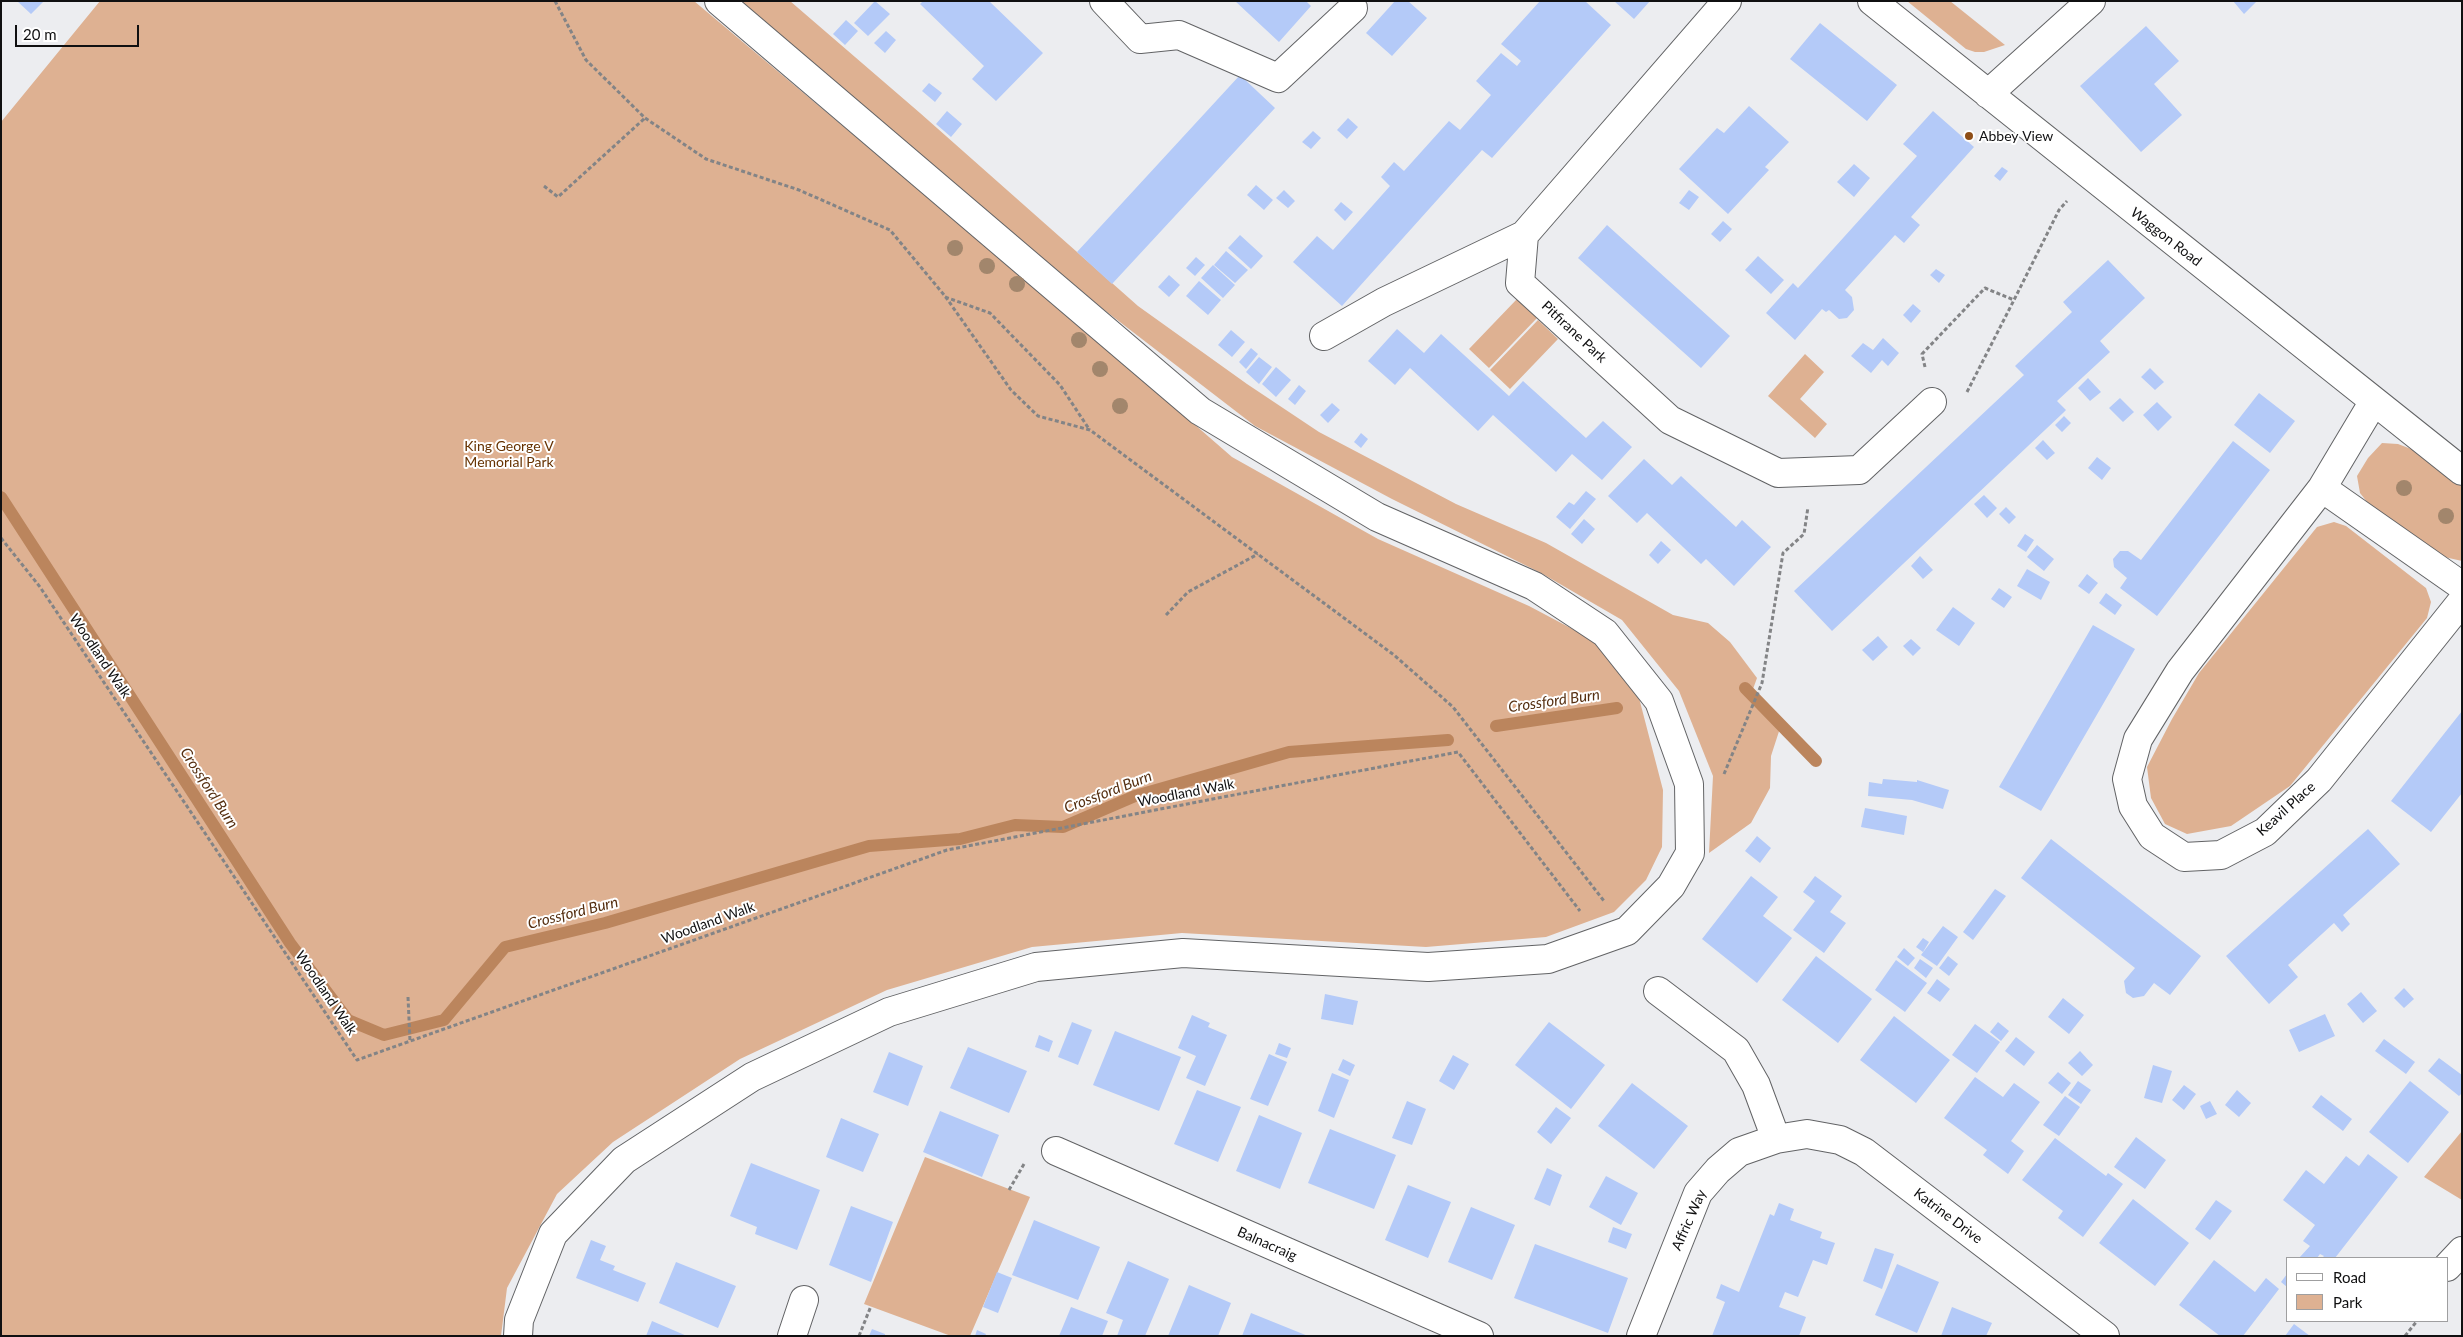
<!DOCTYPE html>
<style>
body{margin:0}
#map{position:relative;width:2463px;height:1337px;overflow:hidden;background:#ecedf0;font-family:Lato,sans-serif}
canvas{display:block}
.frame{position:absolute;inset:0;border:2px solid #101011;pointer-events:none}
.legend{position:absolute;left:2286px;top:1257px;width:162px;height:65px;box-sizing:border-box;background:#fff;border:1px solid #9f9fa0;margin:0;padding:6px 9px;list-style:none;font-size:15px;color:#101011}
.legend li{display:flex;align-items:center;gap:10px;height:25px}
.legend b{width:25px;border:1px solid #9f9fa0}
.scale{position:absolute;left:15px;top:25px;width:124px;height:22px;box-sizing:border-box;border:2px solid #101011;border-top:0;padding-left:6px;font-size:15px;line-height:18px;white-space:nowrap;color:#101011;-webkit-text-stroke:4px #fff;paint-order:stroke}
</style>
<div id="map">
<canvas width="2463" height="1337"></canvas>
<div class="frame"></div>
<ul class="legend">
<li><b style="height:6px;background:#fff"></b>Road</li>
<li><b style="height:14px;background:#deb192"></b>Park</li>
</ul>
<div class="scale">20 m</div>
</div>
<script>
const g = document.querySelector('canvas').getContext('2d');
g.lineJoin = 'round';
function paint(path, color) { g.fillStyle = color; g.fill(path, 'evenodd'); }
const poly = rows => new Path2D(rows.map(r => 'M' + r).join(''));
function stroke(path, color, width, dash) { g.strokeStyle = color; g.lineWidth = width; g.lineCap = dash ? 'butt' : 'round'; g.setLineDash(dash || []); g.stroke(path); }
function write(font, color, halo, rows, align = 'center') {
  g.font = font + ' Lato,sans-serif'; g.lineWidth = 4; g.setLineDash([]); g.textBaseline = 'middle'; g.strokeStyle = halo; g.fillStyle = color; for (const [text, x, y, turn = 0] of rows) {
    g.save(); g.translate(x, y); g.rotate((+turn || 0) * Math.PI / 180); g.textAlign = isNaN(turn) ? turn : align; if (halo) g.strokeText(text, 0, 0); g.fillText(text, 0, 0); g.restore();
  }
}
const green = poly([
 [100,1,694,1,1087,331,1232,457,1378,539,1529,606,1597,642,1638,694,1663,790,1662,847,1646,880,1614,912,1546,937,1426,947,1182,933,1032,947,887,990,740,1059,613,1142,557,1194,507,1288,501,1336,1,1336,1,122],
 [739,1,790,1,920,113,1138,306,1247,384,1319,432,1456,504,1546,543,1673,615,1708,623,1730,642,1757,678,1749,700,1783,719,1771,756,1770,788,1751,823,1709,853,1713,776,1679,691,1622,620,1541,573,1392,499,1255,426,1103,309],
 [1907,1,1950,1,2005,45,1984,52,1975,52,1966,49],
 [1517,299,1537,318,1489,368,1469,349],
 [1538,320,1558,339,1510,389,1490,370],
 [1805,354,1824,372,1800,399,1827,424,1815,438,1768,396],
 [2382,443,2398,444,2419,452,2462,487,2462,561,2440,556,2371,507,2360,493,2357,476,2368,458],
 [2334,522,2346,526,2426,588,2431,602,2427,618,2290,786,2231,826,2187,834,2165,824,2151,798,2147,767,2172,719,2199,673,2317,527],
 [2462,1131,2462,1200,2424,1177],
 [925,1157,1030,1197,970,1336,951,1336,864,1304]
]);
const stream = poly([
 [1,497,290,943,348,1020,384,1035,444,1020,505,947,605,923,869,846,960,839,1015,825,1063,827,1135,796,1289,752,1448,740],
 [1745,688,1816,761],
 [1496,726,1617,708]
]);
const building = poly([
 [17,1,44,1,31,14],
 [875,1,890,14,868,36,854,23],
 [923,1,989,1,1043,53,996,101,972,79,984,66,920,4],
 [1235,1,1306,1,1311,6,1279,42],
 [1395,1,1408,1,1427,18,1392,56,1366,33],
 [1540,1,1585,1,1611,25,1492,158,1482,150,1342,306,1293,262,1317,236,1333,250,1390,186,1381,177,1394,162,1404,171,1449,121,1460,130,1491,95,1476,81,1501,53,1517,66,1521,61,1501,44],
 [1614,1,1650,1,1634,19],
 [2233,1,2257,1,2244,14],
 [846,20,858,31,845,45,833,34],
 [1820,23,1897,85,1867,121,1790,59],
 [2146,26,2179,61,2154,84,2182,115,2141,152,2080,86],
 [886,31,896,40,885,53,874,43],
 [1240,75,1275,108,1112,284,1077,252],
 [929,83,942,93,935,102,922,91],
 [1749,106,1789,142,1765,167,1769,170,1728,214,1679,169,1717,128,1724,133],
 [947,111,962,124,951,137,936,124],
 [1933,111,1974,147,1911,217,1920,225,1904,243,1895,235,1845,290,1852,297,1854,310,1847,318,1839,319,1829,310,1826,312,1822,309,1795,340,1766,313,1793,283,1798,288,1917,156,1903,144],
 [1348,118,1358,127,1347,139,1337,130],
 [1313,131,1321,138,1311,149,1302,142],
 [1854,164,1870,178,1854,197,1837,182],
 [2002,167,2008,171,2000,181,1994,176],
 [1256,185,1273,200,1264,210,1247,195],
 [1284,190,1295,201,1288,208,1276,198],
 [1689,190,1699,197,1689,210,1679,203],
 [1341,202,1353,212,1345,221,1334,210],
 [1723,221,1732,229,1720,242,1711,234],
 [1607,225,1730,336,1701,368,1578,258],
 [1240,235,1263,256,1251,269,1228,248],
 [1226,251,1248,270,1235,283,1214,265],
 [1758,256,1784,280,1771,294,1745,270],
 [1196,257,1205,265,1195,276,1186,268],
 [2108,260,2145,298,2100,341,2110,352,2057,401,2066,410,2063,413,1832,631,1794,591,2024,375,2015,366,2072,312,2063,302],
 [1213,265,1235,285,1223,298,1201,278],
 [1936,269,1945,275,1939,283,1930,275],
 [1169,275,1180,285,1169,297,1158,287],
 [1199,281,1221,300,1208,315,1186,296],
 [1913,304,1921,311,1911,323,1903,315],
 [1397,329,1424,353,1441,334,1509,396,1523,381,1586,438,1603,421,1632,447,1602,480,1572,454,1556,472,1493,415,1478,431,1410,368,1395,385,1368,361],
 [1231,330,1245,342,1232,357,1218,345],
 [1883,338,1899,353,1888,366,1882,360,1871,373,1851,356,1863,343,1873,350],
 [1251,348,1258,354,1246,369,1239,362],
 [1259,357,1272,367,1259,384,1246,372],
 [1276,367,1291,380,1276,397,1262,384],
 [2150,368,2164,382,2155,390,2141,377],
 [2088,378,2101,392,2090,401,2078,388],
 [1299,385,1306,391,1295,405,1288,399],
 [2259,393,2295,421,2270,453,2234,425],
 [2120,398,2134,412,2123,422,2109,408],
 [2157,402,2172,417,2158,431,2143,415],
 [1332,403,1340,410,1328,423,1320,415],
 [2064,416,2071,423,2062,432,2055,425],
 [1361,433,1368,439,1361,448,1354,442],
 [2043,440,2055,453,2047,460,2035,448],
 [2233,441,2270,470,2157,616,2120,588,2127,578,2114,567,2113,559,2120,551,2128,551,2141,560],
 [2097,457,2111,468,2102,480,2088,468],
 [1644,459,1672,485,1681,476,1736,527,1742,520,1771,547,1734,586,1706,559,1701,564,1647,513,1637,523,1608,496],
 [1586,491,1596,499,1570,529,1556,517,1569,502,1574,505],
 [1984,495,1997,508,1987,518,1974,504],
 [2006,507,2016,517,2009,524,1999,514],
 [1584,519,1595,529,1582,544,1571,534],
 [2025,534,2034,540,2026,552,2017,546],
 [1661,541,1671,550,1658,564,1649,555],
 [2037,545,2054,559,2044,571,2027,557],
 [1920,556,1933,570,1923,579,1911,566],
 [2027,569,2050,582,2041,600,2017,586],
 [2087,574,2098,583,2089,594,2078,586],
 [1999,588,2012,597,2004,608,1991,599],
 [2106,593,2122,605,2115,615,2099,603],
 [1953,607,1975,623,1959,646,1936,630],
 [2093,625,2135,649,2041,811,1999,787],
 [1878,636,1888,647,1873,661,1862,650],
 [1911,639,1921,648,1913,656,1903,646],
 [2462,711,2462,793,2431,832,2391,801],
 [1883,779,1917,782,1917,780,1949,790,1943,809,1912,800,1868,796,1869,782,1882,784],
 [1865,808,1907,816,1904,835,1861,827],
 [2368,829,2400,864,2343,915,2350,924,2342,932,2334,923,2288,965,2298,977,2269,1004,2226,956],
 [1757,836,1771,848,1760,863,1745,851],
 [2051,839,2201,956,2170,995,2154,983,2144,996,2133,998,2126,993,2124,981,2135,968,2021,878],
 [1751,876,1778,897,1763,916,1792,938,1757,983,1702,939],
 [1815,876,1842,896,1830,912,1846,923,1824,953,1793,930,1815,901,1803,892],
 [1995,889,2006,896,1973,940,1963,932],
 [1943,926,1958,937,1937,966,1921,955],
 [1923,938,1929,942,1923,952,1916,947],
 [1904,948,1915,958,1908,966,1897,957],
 [1816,956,1872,999,1838,1043,1782,1000],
 [1948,956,1958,964,1949,976,1939,968],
 [1920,959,1933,968,1926,978,1914,968],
 [1896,960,1927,983,1905,1012,1875,990],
 [1937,979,1950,989,1940,1002,1927,993],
 [2404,988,2414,999,2404,1008,2394,998],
 [2361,992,2377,1011,2363,1023,2347,1004],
 [1325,994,1358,1001,1353,1025,1321,1019],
 [2063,998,2084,1015,2069,1034,2048,1017],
 [2325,1014,2335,1036,2299,1052,2289,1030],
 [1192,1015,1210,1023,1208,1027,1227,1035,1205,1086,1186,1078,1196,1056,1178,1048],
 [1894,1016,1950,1060,1916,1103,1860,1060],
 [1072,1022,1092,1030,1078,1065,1058,1057],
 [1549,1022,1605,1065,1571,1109,1515,1065],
 [1998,1022,2009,1031,2001,1041,1990,1032],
 [1975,1024,2000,1042,1977,1073,1952,1055],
 [1115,1031,1181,1057,1159,1111,1093,1085],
 [1039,1035,1053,1041,1049,1052,1035,1047],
 [2016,1037,2035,1052,2024,1066,2005,1051],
 [2384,1039,2415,1062,2406,1074,2375,1051],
 [1279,1043,1291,1048,1287,1058,1275,1054],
 [968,1047,1027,1071,1009,1113,950,1088],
 [2080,1051,2093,1065,2082,1076,2068,1063],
 [889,1052,923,1066,908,1106,873,1092],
 [1269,1054,1287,1062,1268,1106,1250,1099],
 [1453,1055,1469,1064,1454,1090,1439,1081],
 [2439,1058,2462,1075,2462,1093,2459,1096,2428,1071],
 [1343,1059,1355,1065,1350,1076,1338,1070],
 [2153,1065,2172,1071,2162,1103,2144,1098],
 [2058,1072,2071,1083,2062,1094,2048,1083],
 [1332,1073,1349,1080,1334,1118,1318,1111],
 [1975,1077,2003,1097,2014,1083,2040,1102,2011,1141,2024,1151,2008,1174,1983,1155,1987,1150,1944,1118],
 [2078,1081,2091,1090,2081,1104,2068,1095],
 [2410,1081,2449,1112,2408,1163,2369,1132],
 [1632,1083,1688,1126,1654,1169,1598,1126],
 [2184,1085,2196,1094,2184,1110,2172,1100],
 [1197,1090,1241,1107,1218,1162,1174,1144],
 [2237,1090,2251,1103,2239,1117,2225,1105],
 [2321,1095,2352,1119,2343,1131,2312,1107],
 [2065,1096,2080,1107,2059,1136,2043,1125],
 [1407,1101,1426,1109,1412,1145,1392,1138],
 [2210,1101,2217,1114,2206,1119,2200,1106],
 [1556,1107,1571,1118,1551,1144,1537,1132],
 [940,1111,999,1135,982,1177,923,1152],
 [1259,1115,1302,1133,1280,1189,1236,1171],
 [841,1118,879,1134,863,1172,826,1157],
 [1330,1129,1396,1155,1374,1209,1308,1183],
 [2136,1137,2166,1160,2145,1189,2114,1167],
 [2055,1138,2106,1176,2108,1173,2123,1184,2083,1237,2058,1218,2063,1211,2022,1180],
 [2368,1154,2398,1177,2335,1258,2322,1258,2324,1256,2320,1254,2317,1258,2299,1258,2310,1246,2303,1241,2315,1225,2283,1200,2306,1170,2324,1184,2346,1156,2359,1166],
 [751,1163,820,1190,797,1250,755,1234,757,1227,730,1216],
 [1547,1168,1562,1175,1550,1206,1534,1199],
 [1606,1176,1638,1193,1621,1225,1589,1207],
 [1408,1185,1451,1202,1428,1258,1385,1240],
 [2133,1199,2189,1243,2155,1286,2099,1243],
 [2216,1200,2232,1211,2210,1240,2195,1229],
 [1779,1203,1794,1209,1790,1220,1822,1232,1820,1238,1835,1243,1827,1265,1813,1260,1798,1297,1785,1292,1779,1307,1806,1317,1799,1336,1712,1336,1725,1302,1716,1298,1721,1284,1739,1292,1770,1214,1774,1216],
 [851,1206,893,1222,871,1282,829,1265],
 [1471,1207,1515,1225,1492,1280,1448,1262],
 [1034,1220,1100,1247,1078,1300,1012,1275],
 [1613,1227,1632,1234,1626,1249,1608,1242],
 [591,1240,606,1246,600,1260,615,1266,613,1270,646,1283,638,1302,576,1278],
 [1535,1244,1628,1278,1608,1333,1514,1298],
 [1875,1248,1894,1254,1882,1289,1863,1281],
 [2214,1260,2255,1292,2266,1278,2279,1289,2243,1336,2220,1336,2179,1305],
 [1128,1261,1169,1279,1145,1336,1117,1336,1123,1320,1106,1313],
 [676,1262,736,1286,718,1328,659,1303],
 [1897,1264,1939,1282,1917,1333,1875,1315],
 [997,1272,1012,1278,998,1313,983,1307],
 [2287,1274,2287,1287,2281,1282],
 [1189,1285,1231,1303,1218,1336,1168,1336],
 [1071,1307,1108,1321,1102,1336,1059,1336],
 [1952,1307,1992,1323,1986,1336,1941,1336],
 [1251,1313,1308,1336,1242,1336],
 [652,1321,687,1336,646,1336],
 [2294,1324,2310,1336,2285,1336],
 [872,1329,885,1334,885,1336,869,1336],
 [977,1330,986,1334,985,1336,975,1336]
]);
const path = poly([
 [555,1,586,60,645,118,706,159,799,190,890,230,945,296,1011,390,1038,416,1090,430,1394,655,1453,707,1604,901],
 [544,186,558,197,645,118],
 [945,297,990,313,1060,385,1089,429],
 [1925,367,1922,354,1985,288,2014,300,2059,210,2067,201],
 [1967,392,2014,300],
 [1,538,40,587,357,1060,947,850,1458,752,1580,911],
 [1166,615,1188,592,1258,554],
 [1724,774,1762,683,1783,553,1804,534,1808,507],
 [408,997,410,1041],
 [1009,1190,1024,1164],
 [859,1336,871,1306],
 [2405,1336,2417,1321]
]);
const minor = poly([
 [1104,1,1140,39,1179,35,1278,78,1353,8],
 [1727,1,1524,235,1520,283,1670,420,1778,473,1859,470,1932,402],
 [1872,1,2462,471],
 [1988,94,2091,1],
 [1324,336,1384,302,1524,235],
 [2374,401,2322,488,2180,671,2138,739,2127,779,2133,806,2152,836,2184,857,2221,855,2265,832,2319,780,2462,601],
 [2322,488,2462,586],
 [1658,991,1736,1050,1756,1085,1776,1139],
 [1056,1151,1479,1336],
 [2447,1267,2462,1251],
 [518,1336,519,1320,553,1234,624,1160,752,1077,889,1012,1036,967,1183,953,1428,967,1548,959,1627,931,1671,886,1690,853,1689,784,1659,701,1605,633,1534,586,1377,517,1200,411,719,1],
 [792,1336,804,1300],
 [1641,1336,1698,1193,1718,1170,1739,1152,1776,1139,1807,1134,1840,1140,1864,1152,2105,1336]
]);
const trees = [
 [955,248],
 [987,266],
 [1017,284],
 [1079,340],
 [1100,369],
 [1120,406],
 [2404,488],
 [2446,516]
];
const markers = [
 [1969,136,5,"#8e4e17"]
];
const poiNames = [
 ["Abbey View",1979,136]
];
const streetNames = [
 ["Waggon Road",2166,237,38],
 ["Pitfirane Park",1574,332,43],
 ["Woodland Walk",100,656,56],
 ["Woodland Walk",1186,793,-11],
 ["Keavil Place",2286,809,-42],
 ["Woodland Walk",708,923,-20],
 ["Woodland Walk",326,993,56],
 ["Katrine Drive",1948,1216,37],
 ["Affric Way",1689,1220,-66],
 ["Balnacraig",1267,1244,24]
];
const parkNames = [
 ["King George V",509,446],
 ["Memorial Park",509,462]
];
const waterNames = [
 ["Crossford Burn",1554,701,-8],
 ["Crossford Burn",209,788,57],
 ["Crossford Burn",1108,792,-21],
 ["Crossford Burn",573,913,-14]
];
paint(green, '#deb192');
stroke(stream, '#bb855d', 12);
paint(building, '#b4caf8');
stroke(minor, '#626365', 30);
stroke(path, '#838486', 3, [4, 2.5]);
stroke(minor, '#fff', 28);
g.fillStyle = '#a2866c';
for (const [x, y] of trees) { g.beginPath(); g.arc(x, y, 8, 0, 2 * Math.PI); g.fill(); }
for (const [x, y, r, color] of markers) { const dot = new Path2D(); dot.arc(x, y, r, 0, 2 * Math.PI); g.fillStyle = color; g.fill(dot); stroke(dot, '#fff', 2); }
write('14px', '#101011', '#fff', poiNames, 'left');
write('14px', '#101011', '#fff', streetNames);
write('14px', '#663200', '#fff', parkNames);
write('italic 15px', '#552f11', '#fff', waterNames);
</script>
